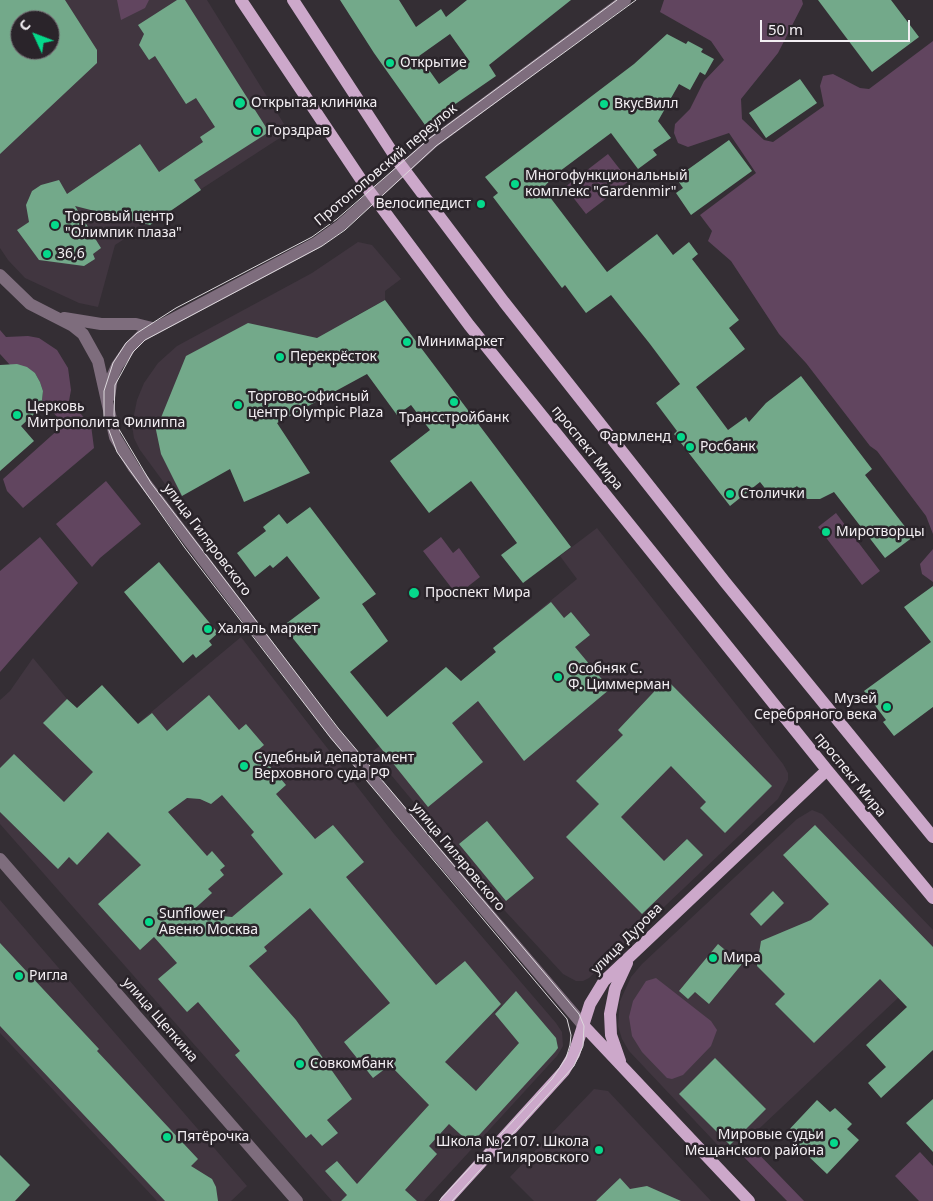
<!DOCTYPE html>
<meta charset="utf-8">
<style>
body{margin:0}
#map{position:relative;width:933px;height:1201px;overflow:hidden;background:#342e34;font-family:"Noto Sans",sans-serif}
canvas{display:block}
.north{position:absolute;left:10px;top:10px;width:50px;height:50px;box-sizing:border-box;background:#2a242a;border:1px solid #7a757a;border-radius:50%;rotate:313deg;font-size:14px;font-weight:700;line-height:20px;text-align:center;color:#f3eff3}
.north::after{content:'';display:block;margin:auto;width:18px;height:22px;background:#05d98b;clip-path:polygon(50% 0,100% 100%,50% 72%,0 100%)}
.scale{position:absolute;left:760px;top:20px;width:150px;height:22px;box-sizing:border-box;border:2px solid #f3eff3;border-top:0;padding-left:6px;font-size:15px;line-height:18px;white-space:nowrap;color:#f3eff3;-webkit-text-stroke:4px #2a242a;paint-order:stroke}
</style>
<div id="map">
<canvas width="933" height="1201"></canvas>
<div class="north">С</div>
<div class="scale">50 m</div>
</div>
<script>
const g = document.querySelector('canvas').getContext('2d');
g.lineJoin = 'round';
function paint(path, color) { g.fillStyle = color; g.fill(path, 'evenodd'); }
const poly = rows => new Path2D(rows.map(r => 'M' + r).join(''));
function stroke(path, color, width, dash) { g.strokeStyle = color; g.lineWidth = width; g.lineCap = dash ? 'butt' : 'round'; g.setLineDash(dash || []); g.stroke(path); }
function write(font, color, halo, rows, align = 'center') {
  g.font = font + ' "Noto Sans",sans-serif'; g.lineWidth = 5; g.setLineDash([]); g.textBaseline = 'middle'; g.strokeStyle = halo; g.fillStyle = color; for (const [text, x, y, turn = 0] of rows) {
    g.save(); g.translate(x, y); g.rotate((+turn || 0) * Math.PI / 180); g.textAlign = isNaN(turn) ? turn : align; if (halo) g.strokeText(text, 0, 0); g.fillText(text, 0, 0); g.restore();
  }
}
const built = poly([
 [0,0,207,0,289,132,115,245,98,307,79,303,25,278,8,260,0,248],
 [20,20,50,20,50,50,20,50],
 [358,242,372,245,401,279,385,291,385,300,350,319,367,342,239,443,237,464,176,499,140,450,134,438,132,425,137,400,144,383,158,363,177,346,312,273],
 [597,528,783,764,788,773,788,780,778,799,589,978,583,981,576,981,563,974,495,900,372,752,496,653,493,648,577,579,560,556],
 [241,637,394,834,556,1023,562,1032,563,1046,557,1056,424,1201,332,1201,0,824,0,700,10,691,33,658,67,699,113,744],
 [812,810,822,814,933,930,933,965,729,1157,629,1051,622,1039,618,1026,620,1001,631,977,642,964,797,819],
 [0,900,247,1186,231,1201,157,1201,0,1033],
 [594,1089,608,1091,711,1201,534,1201,510,1177]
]);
const green = poly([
 [117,0,149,0,145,8,121,20],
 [664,0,802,0,803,4,778,53,741,99,742,119,764,140,773,142,824,106,820,86,823,76,833,74,860,88,869,89,933,41,933,534,926,516,877,451,870,446,806,363,779,334,731,261,708,241,712,231,700,215,756,173,729,133,688,147,678,143,674,133,675,124,690,109,704,81,724,60,711,41,660,12],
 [608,154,629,181,586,214,565,187],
 [0,330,6,337,28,336,39,338,57,350,68,368,71,390,69,401,91,425,94,448,23,508,7,491,3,479,60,428,54,422,58,418,42,400,43,391,40,382,35,373,10,365,0,354],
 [106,481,141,524,100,558,92,567,56,524],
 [836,513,880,571,862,585,818,527],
 [40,537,78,583,0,672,0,571],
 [441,537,453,553,459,548,480,577,457,595,423,551],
 [933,549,933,582,922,574,920,564],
 [656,978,711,1021,717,1030,711,1046,683,1075,672,1079,667,1078,642,1052,632,1036,629,1017,633,1001,646,981],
 [750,1145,804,1201,787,1201,741,1154],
 [920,1152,933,1166,933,1201,919,1201,895,1176]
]);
const building = poly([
 [0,0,65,0,97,50,97,63,0,154],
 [20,20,50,20,50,50,20,50],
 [177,0,185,0,269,132,194,180,201,190,150,225,75,206,101,248,93,254,95,259,84,266,39,260,17,230,29,222,26,205,32,191,41,185,59,180,67,194,140,144,159,172,203,142,200,137,215,127,196,98,186,104,155,56,149,60,139,45,144,34,138,25],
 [340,0,399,0,416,27,441,9,446,17,467,0,571,0,489,65,496,76,425,125,374,53],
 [450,34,470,62,439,84,419,56],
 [818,0,891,0,919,37,872,72],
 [667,34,686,44,688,41,703,49,701,52,714,59,705,75,700,72,690,90,679,84,658,121,671,138,653,150,657,155,638,169,611,133,556,174,543,188,607,272,657,234,673,255,689,242,698,254,692,259,739,320,729,328,745,349,696,387,728,430,746,417,749,422,766,403,801,376,872,469,865,475,913,537,885,558,834,492,820,499,807,499,797,486,786,494,768,492,760,482,730,506,674,434,677,431,656,403,680,384,650,344,611,295,586,313,565,285,562,288,493,197,498,193,485,177,634,64],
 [800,79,817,103,766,138,749,113],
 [729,140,752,171,691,215,676,193,683,188,676,178],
 [385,300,571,547,523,583,501,555,517,543,471,481,429,513,404,480,390,461,430,430,411,405,397,415,367,374,277,423,310,473,244,502,230,469,182,496,161,454,156,430,186,356,248,323,317,338],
 [17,364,27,367,35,373,40,382,43,391,42,400,45,404,21,426,34,441,0,471,0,365],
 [310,507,376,594,362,604,388,641,350,672,387,717,446,667,461,681,496,652,493,648,551,602,564,618,571,612,590,635,575,647,610,689,524,761,478,701,452,723,483,762,428,807,283,626,320,598,287,556,273,568,270,565,255,577,237,553,266,531,263,527,279,514,287,524],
 [159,562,218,633,209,641,212,645,196,658,193,654,183,663,124,592],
 [933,586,933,707,894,736,883,722,886,720,864,691,931,642,904,607],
 [666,679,772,786,725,833,700,808,706,802,671,766,621,817,664,861,687,839,703,855,642,914,566,837,599,804,576,781,623,735,618,730],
 [102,685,138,724,152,713,167,731,209,695,239,730,246,724,264,745,257,751,286,785,276,794,315,839,333,825,364,862,346,877,436,985,465,961,501,1004,445,1062,476,1091,519,1043,495,1014,516,991,556,1038,558,1048,555,1052,471,1144,449,1124,429,1146,437,1154,405,1190,417,1201,341,1201,347,1195,325,1171,337,1161,357,1184,429,1105,390,1065,373,1078,344,1042,390,1003,310,908,264,947,267,951,249,966,296,1020,352,1099,327,1120,338,1133,322,1146,311,1134,306,1138,235,1055,240,1051,198,1002,187,1012,158,979,177,963,154,937,140,950,98,904,141,865,108,832,77,865,69,857,58,869,0,812,0,768,14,754,64,802,93,772,43,723,67,699,77,708],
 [222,795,254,832,251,835,283,874,232,917,190,913,212,893,208,889,224,875,220,870,225,866,212,851,207,856,168,812,187,798,200,799,211,804],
 [487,821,534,878,506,901,459,844],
 [815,825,933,947,933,1050,881,1098,868,1083,886,1067,866,1045,907,1007,880,979,814,1043,775,1004,785,994,757,966,761,941,811,920,829,904,783,855],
 [773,891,784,903,761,926,750,914],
 [0,943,99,1049,97,1051,198,1159,191,1166,212,1179,216,1187,218,1201,165,1201,0,1026],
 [718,944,742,964,709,1004,695,992,688,999,679,991],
 [715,1058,766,1109,730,1145,679,1094],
 [933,1099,933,1152,906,1123],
 [817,1100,830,1112,835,1108,852,1124,847,1129,859,1140,827,1174,785,1134],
 [0,1155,30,1185,15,1201,0,1201],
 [620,1178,630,1189,647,1186,681,1201,596,1201]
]);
const minor = poly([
 [0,275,30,304,73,326,83,334,98,361,115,437,134,468,334,733,584,1026],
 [64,318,101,324,136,324,152,328],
 [109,397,112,377,117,366,130,347,141,336,316,243,341,225,433,142,625,0],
 [0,859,297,1201]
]);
const major = poly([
 [241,0,364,184,469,325,827,770,933,898],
 [293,0,400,164,504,302,725,582,933,837],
 [584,1026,749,1201],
 [620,1061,611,1035,610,1014,615,989,627,963],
 [446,1201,564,1071,574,1054,590,1004,604,981,827,770]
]);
const tram = poly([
 [439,1201,552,1079,566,1058,570,1045,571,1035,567,1019,330,737,185,548,117,452,104,417,104,391,113,363,126,343,137,333,176,308,312,237,337,219,430,138,617,0],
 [452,1201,574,1066,583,1046,584,1026,579,1014,338,728,151,483,117,426,114,415,115,385,133,352,145,340,322,246,345,230,436,146,636,0]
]);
const markers = [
 [390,63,5,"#05d98b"],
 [240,103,6,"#05d98b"],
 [604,104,5,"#05d98b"],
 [257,131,5,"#05d98b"],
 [515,184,5,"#05d98b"],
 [481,204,5,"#05d98b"],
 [55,225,5,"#05d98b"],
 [47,254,5,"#05d98b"],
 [407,342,5,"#05d98b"],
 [280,357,5,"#05d98b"],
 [454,402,5,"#05d98b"],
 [238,405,5,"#05d98b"],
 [17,415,5,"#05d98b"],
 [681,437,5,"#05d98b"],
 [690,447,5,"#05d98b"],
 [730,494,5,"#05d98b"],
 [826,532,5,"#05d98b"],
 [414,593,6,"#05d98b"],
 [208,629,5,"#05d98b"],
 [558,677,5,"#05d98b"],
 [887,707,5,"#05d98b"],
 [244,766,5,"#05d98b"],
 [149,922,5,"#05d98b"],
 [713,958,5,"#05d98b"],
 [19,976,5,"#05d98b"],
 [300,1064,5,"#05d98b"],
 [167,1137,5,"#05d98b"],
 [834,1143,5,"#05d98b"],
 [599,1150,5,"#05d98b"]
];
const poiNames = [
 ["Открытие",400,63],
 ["Открытая клиника",251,103],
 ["ВкусВилл",614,104],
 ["Горздрав",267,131],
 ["Многофункциональный",525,176],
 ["комплекс \"Gardenmir\"",525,192],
 ["Велосипедист",471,204,"right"],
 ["Торговый центр",65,217],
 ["\"Олимпик плаза\"",65,233],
 ["36,6",57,254],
 ["Минимаркет",417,342],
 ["Перекрёсток",290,357],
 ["Торгово-офисный",248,397],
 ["центр Olympic Plaza",248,413],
 ["Церковь",27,407],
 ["Митрополита Филиппа",27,423],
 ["Трансстройбанк",454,418,"center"],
 ["Фармленд",671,437,"right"],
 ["Росбанк",700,447],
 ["Столички",740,494],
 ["Миротворцы",836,532],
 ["Проспект Мира",425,593],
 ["Халяль маркет",218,629],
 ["Особняк С.",568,669],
 ["Ф. Циммерман",568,685],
 ["Музей",877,699,"right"],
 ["Серебряного века",877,715,"right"],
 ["Судебный департамент",254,758],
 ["Верховного суда РФ",254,774],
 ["Sunflower",159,914],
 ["Авеню Москва",159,930],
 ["Мира",723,958],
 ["Ригла",29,976],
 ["Совкомбанк",310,1064],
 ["Мировые судьи",824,1135,"right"],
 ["Мещанского района",824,1151,"right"],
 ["Пятёрочка",177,1137],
 ["Школа № 2107. Школа",589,1142,"right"],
 ["на Гиляровского",589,1158,"right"]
];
const streetNames = [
 ["Протопоповский переулок",386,165,-40],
 ["проспект Мира",587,448,51],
 ["улица Гиляровского",207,540,53],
 ["проспект Мира",850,775,51],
 ["улица Гиляровского",458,857,50],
 ["улица Дурова",627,939,-45],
 ["улица Щепкина",160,1020,49]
];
paint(built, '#413640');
paint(green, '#61455f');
paint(building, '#73a98a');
stroke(minor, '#7e6d7d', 12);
stroke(major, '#cca8ca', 12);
stroke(tram, '#ddd9dd', 1);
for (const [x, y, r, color] of markers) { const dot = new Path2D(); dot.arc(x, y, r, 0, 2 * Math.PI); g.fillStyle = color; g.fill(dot); stroke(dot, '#2a242a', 2); }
write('14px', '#f3eff3', '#2a242a', poiNames, 'left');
write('14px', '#f3eff3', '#2a242a', streetNames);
</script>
